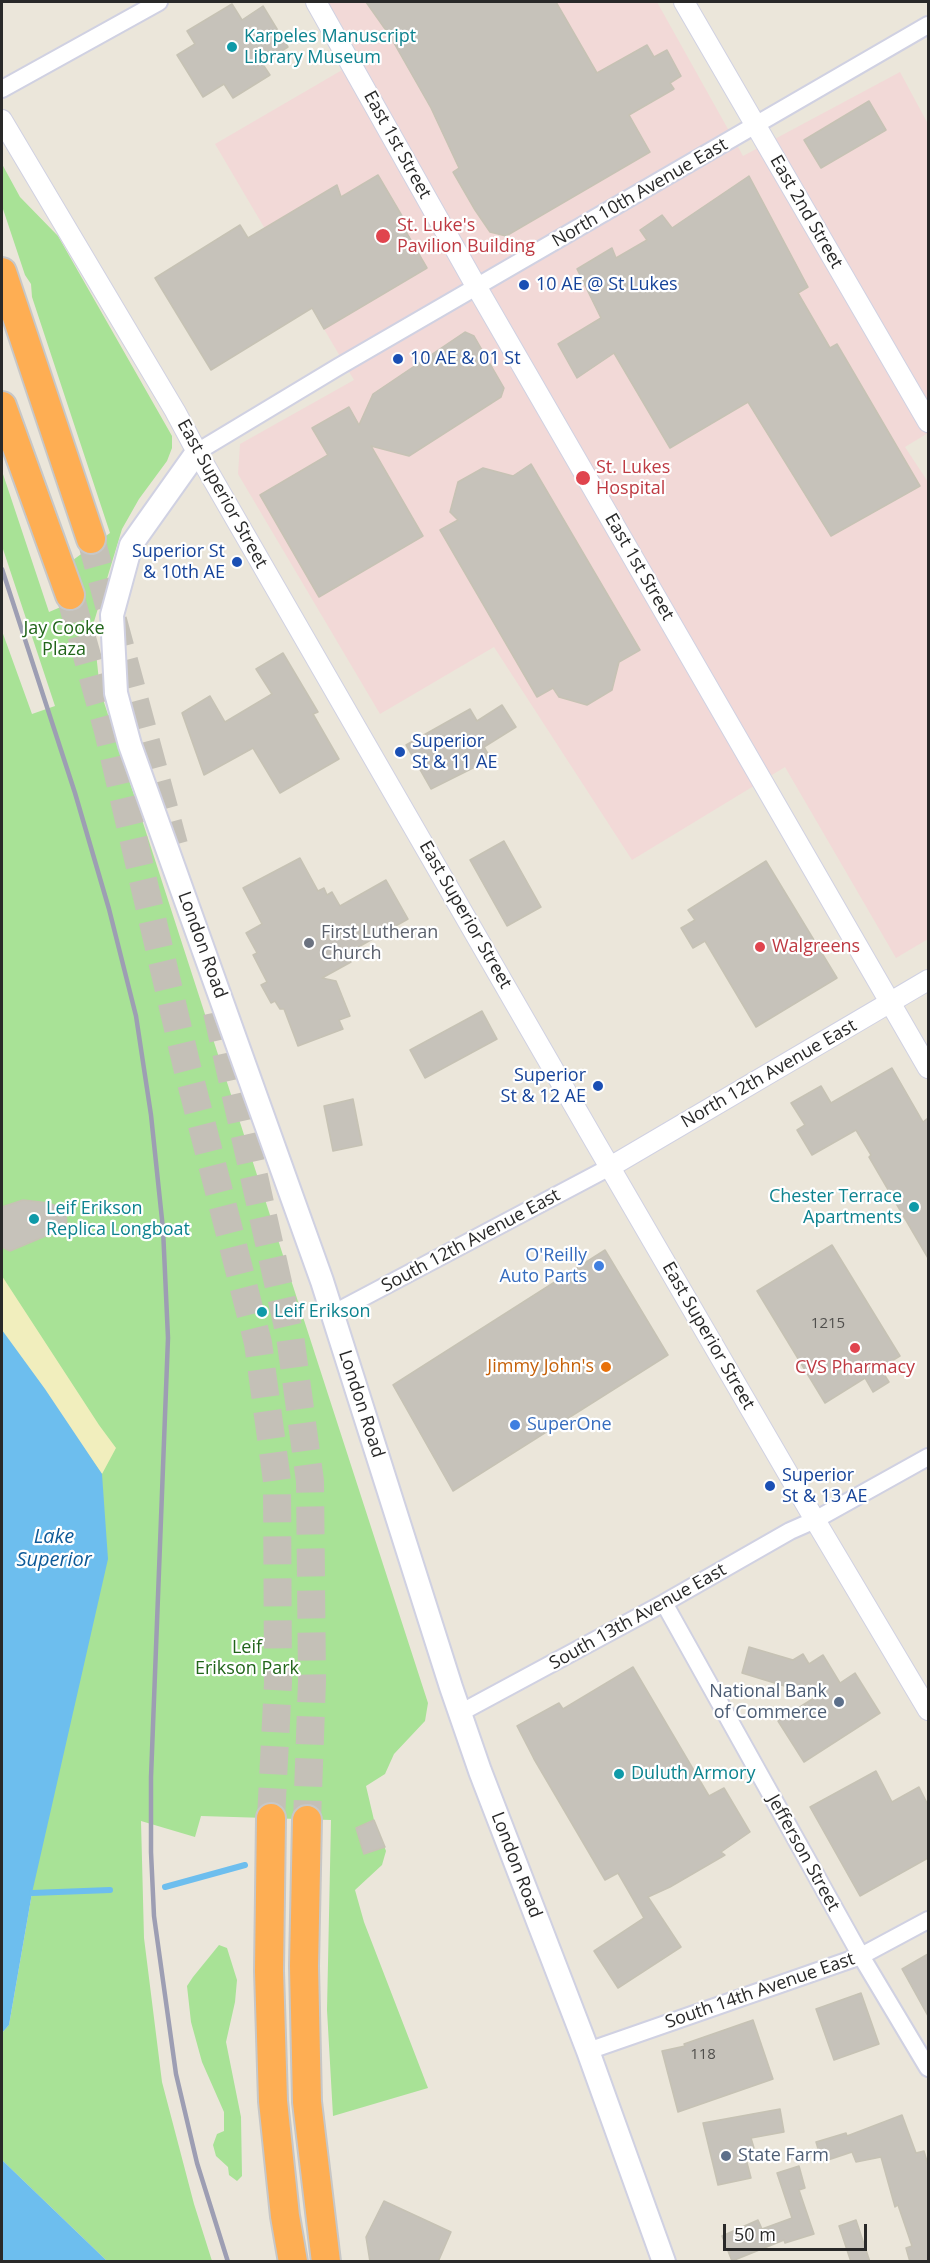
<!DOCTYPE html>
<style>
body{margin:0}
#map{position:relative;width:930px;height:2263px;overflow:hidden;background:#ebe6da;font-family:"Open Sans",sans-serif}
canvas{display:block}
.frame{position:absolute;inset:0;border:3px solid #292929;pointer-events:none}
.scale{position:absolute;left:723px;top:2224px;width:144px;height:27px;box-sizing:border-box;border:3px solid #292929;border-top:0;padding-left:8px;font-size:18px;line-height:21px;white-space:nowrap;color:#292929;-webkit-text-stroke:4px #fff;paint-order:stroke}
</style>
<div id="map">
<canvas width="930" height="2263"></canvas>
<div class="frame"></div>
<div class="scale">50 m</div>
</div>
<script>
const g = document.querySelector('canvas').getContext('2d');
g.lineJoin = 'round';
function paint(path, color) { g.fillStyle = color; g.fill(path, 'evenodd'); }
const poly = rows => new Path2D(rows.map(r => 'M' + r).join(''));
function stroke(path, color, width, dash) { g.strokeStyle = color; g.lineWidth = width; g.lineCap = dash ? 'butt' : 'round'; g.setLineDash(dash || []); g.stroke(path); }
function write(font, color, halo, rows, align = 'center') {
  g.font = font + ' "Open Sans",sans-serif'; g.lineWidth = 4.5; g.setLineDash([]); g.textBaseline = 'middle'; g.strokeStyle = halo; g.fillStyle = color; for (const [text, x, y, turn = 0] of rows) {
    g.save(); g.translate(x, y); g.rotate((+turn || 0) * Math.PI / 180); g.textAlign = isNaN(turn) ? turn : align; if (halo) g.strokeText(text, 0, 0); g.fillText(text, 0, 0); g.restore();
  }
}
const medical = poly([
 [328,2,657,2,743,156,900,72,928,124,928,433,905,447,928,482,928,939,896,958,785,767,632,860,494,647,380,714,238,474,240,444,354,380,215,144,361,59]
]);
const green = poly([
 [2,164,20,197,58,236,172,436,172,448,167,461,139,499,122,529,93,625,100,690,428,1703,425,1721,394,1754,385,1774,366,1786,374,1820,386,1851,382,1865,355,1890,364,1922,428,2088,333,2116,327,2010,331,1820,201,1816,195,1837,141,1821,144,1938,162,2082,194,2204,212,2261,107,2261,2,2160,2,2033,9,2025,32,1893,2,1330,2,631,32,714,55,706,2,546,2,471,49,612,82,598,73,560,110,533,32,297,31,284,25,275,2,206],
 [219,1945,227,1948,237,1980,235,2002,226,2042,241,2117,242,2176,237,2181,229,2175,228,2167,216,2156,213,2145,217,2134,224,2131,224,2112,202,2062,191,2022,187,1986,193,1977]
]);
const sand = poly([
 [2,1276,99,1425,116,1448,102,1474,2,1333]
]);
const water = poly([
 [2,1330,45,1389,102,1474,108,1559,32,1893,9,2025,2,2033],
 [2,2160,107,2261,2,2261]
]);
const stream = poly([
 [165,1887,245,1865],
 [32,1893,110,1890]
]);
const building = poly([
 [366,2,556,2,597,73,647,45,654,57,667,50,681,76,670,83,674,89,629,115,650,152,506,236,490,232,475,210,453,172,459,168,431,108,390,36,366,2],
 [232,4,242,20,263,6,288,47,262,63,270,75,233,98,224,84,203,97,177,55,195,44,187,31,232,4],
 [869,101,886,130,821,168,804,140,869,101],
 [378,175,405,221,401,223,427,268,324,329,312,308,211,370,155,278,240,225,248,238,337,185,341,197,378,175],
 [749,176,808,287,798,293,830,348,837,344,920,486,831,536,748,402,670,448,614,353,577,378,558,344,601,318,577,269,612,248,616,258,647,240,640,230,662,215,672,228,749,176],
 [465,332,474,336,504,388,501,397,409,456,371,446,423,536,319,597,260,495,328,455,312,428,349,407,359,425,373,394,465,332],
 [531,464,640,650,619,662,612,690,587,705,559,697,553,688,537,697,440,530,458,520,450,512,458,482,483,468,513,476,531,464],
 [283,653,318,712,313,714,339,759,280,793,253,748,204,775,182,713,210,696,225,722,272,694,256,669,283,653],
 [502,705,516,727,484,747,491,759,431,789,406,745,470,709,477,721,502,705],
 [504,841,541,907,507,926,470,860,504,841],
 [300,858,318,891,324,888,327,895,332,892,340,906,386,880,408,919,346,954,351,962,322,978,336,981,350,1016,339,1020,343,1029,298,1046,284,1009,280,1009,275,1001,271,1003,261,985,267,982,253,955,257,953,246,933,262,924,243,888,300,858],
 [766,861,837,978,756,1027,705,941,693,948,681,928,695,920,688,910,766,861],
 [482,1011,497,1039,425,1078,410,1050,482,1011],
 [892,1068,923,1122,928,1118,928,1258,869,1157,871,1155,856,1130,812,1155,797,1130,805,1125,791,1103,821,1086,831,1103,892,1068],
 [353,1099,362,1145,333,1151,324,1106,353,1099],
 [23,1200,49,1203,66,1210,67,1227,10,1251,2,1247,2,1207,23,1200],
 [832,1245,900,1356,880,1368,889,1382,873,1392,865,1378,825,1403,757,1291,832,1245],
 [605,1250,668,1355,453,1491,393,1385,605,1250],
 [749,1647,793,1660,803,1654,809,1664,823,1655,840,1683,855,1673,880,1713,804,1762,778,1721,817,1696,742,1673,749,1647],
 [633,1667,709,1796,724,1788,750,1832,721,1852,725,1855,670,1887,648,1897,681,1947,618,1988,594,1951,644,1918,618,1873,605,1880,534,1759,517,1726,559,1703,563,1709,633,1667],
 [876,1771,892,1802,919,1787,928,1805,928,1858,860,1896,810,1807,876,1771],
 [374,1820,385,1847,364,1854,356,1828,374,1820],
 [928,1954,928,2016,902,1969,928,1954],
 [861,1993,879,2044,834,2060,816,2009,861,1993],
 [753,2020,773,2079,678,2112,662,2051,685,2046,684,2044,753,2020],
 [780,2109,784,2132,751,2138,754,2148,744,2151,751,2178,718,2185,703,2123,780,2109],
 [902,2115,916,2153,924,2151,928,2165,928,2262,910,2262,906,2248,912,2246,898,2205,895,2207,881,2157,856,2162,852,2152,822,2162,816,2142,846,2133,847,2136,902,2115],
 [799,2166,805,2188,799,2190,814,2234,785,2243,784,2240,732,2261,722,2236,758,2220,762,2229,792,2218,777,2173,799,2166],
 [384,2201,451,2232,438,2262,370,2262,366,2237,384,2201],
 [856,2220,870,2262,851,2262,839,2226,856,2220]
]);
const motorwayTunnel = poly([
 [91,539,174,845],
 [70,595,108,731,187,1067,258,1343,277,1481,278,1683,271,1818],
 [217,1012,290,1336,310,1481,312,1681,307,1820]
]);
const minor = poly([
 [2,89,159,2],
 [197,452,338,367,928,25],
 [332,1314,610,1167],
 [664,1603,861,1956,928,2068],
 [460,1713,664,1603,790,1531,815,1520,928,1457],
 [588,2051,861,1956,928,1920]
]);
const tertiary = poly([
 [316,2,476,286,928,1068],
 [684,2,928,422],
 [2,120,175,411,197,452,594,1140,815,1520,928,1710],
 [610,1167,928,980]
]);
const secondary = poly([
 [197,452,131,545,112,615,116,693,130,745,322,1281,451,1687,480,1771,588,2051,664,2262]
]);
const motorway = poly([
 [2,272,91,539],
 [2,406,70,595],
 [271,1818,269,1971,273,2101,285,2216,293,2262],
 [307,1820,304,1966,307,2102,326,2262]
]);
const rail = poly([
 [2,569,75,793,109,909,136,1016,151,1115,163,1229,168,1338,151,1777,151,1852,154,1916,176,2074,197,2163,228,2262]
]);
const markers = [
 [232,47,6,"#0f9aa8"],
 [383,236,8,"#e0444e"],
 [524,285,6,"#1a4fb4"],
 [398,359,6,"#1a4fb4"],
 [583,478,8,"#e0444e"],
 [237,562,6,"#1a4fb4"],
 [400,752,6,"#1a4fb4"],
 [309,943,6,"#6b7280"],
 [760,947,6,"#e0444e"],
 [598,1086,6,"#1a4fb4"],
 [914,1207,6,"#0f9aa8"],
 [34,1219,6,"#0f9aa8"],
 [599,1266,6,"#3f7fe0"],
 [262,1312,6,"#0f9aa8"],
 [855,1348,6,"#e0444e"],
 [606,1367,6,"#e8710a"],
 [515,1425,6,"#3f7fe0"],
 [770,1486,6,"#1a4fb4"],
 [839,1702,6,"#5c6f8a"],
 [619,1774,6,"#0f9aa8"],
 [726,2156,6,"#5c6f8a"]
];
const numberNames = [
 ["1215",828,1324],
 ["118",703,2055]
];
const cultureNames = [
 ["Karpeles Manuscript",244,37],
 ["Library Museum",244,58],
 ["Chester Terrace",902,1197,"right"],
 ["Apartments",902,1218,"right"],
 ["Leif Erikson",46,1209],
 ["Replica Longboat",46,1230],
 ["Leif Erikson",274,1312],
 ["Duluth Armory",631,1774]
];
const streetNames = [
 ["East 1st Street",397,145,61],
 ["North 10th Avenue East",640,193,-30],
 ["East 2nd Street",806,212,60],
 ["East Superior Street",222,494,61],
 ["East 1st Street",639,567,60],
 ["East Superior Street",465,915,60],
 ["London Road",202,945,70],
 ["North 12th Avenue East",769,1074,-30],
 ["South 12th Avenue East",471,1241,-28],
 ["East Superior Street",708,1336,60],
 ["London Road",361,1404,72],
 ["South 13th Avenue East",638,1617,-29],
 ["Jefferson Street",803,1853,61],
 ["London Road",516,1865,69],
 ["South 14th Avenue East",760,1991,-19]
];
const healthNames = [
 ["St. Luke's",397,226],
 ["Pavilion Building",397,247],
 ["St. Lukes",596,468],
 ["Hospital",596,489],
 ["Walgreens",772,947],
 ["CVS Pharmacy",855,1368,"center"]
];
const transitNames = [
 ["10 AE @ St Lukes",536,285],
 ["10 AE & 01 St",410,359],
 ["Superior St",225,552,"right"],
 ["& 10th AE",225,573,"right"],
 ["Superior",412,742],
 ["St & 11 AE",412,763],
 ["Superior",586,1076,"right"],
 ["St & 12 AE",586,1097,"right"],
 ["Superior",782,1476],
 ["St & 13 AE",782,1497]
];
const parkNames = [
 ["Jay Cooke",64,629],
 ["Plaza",64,650],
 ["Leif",247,1648],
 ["Erikson Park",247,1669]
];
const worshipNames = [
 ["First Lutheran",321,933],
 ["Church",321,954]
];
const shopNames = [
 ["O'Reilly",587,1256],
 ["Auto Parts",587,1277],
 ["SuperOne",527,1425,"left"]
];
const foodNames = [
 ["Jimmy John's",594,1367]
];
const serviceNames = [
 ["National Bank",827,1692],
 ["of Commerce",827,1713],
 ["State Farm",738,2156,"left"]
];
const waterNames = [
 ["Lake",54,1537],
 ["Superior",54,1560]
];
paint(medical, '#f2d9d7');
paint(green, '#a8e296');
paint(sand, '#f1eebd');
paint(water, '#6dbeee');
stroke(stream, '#6dbeee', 6);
paint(building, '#c6c2ba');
stroke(building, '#c6c2b4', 1.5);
stroke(motorwayTunnel, '#c4c0b7', 28, [28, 14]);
stroke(minor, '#d0d1e2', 20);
stroke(tertiary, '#d0d1e2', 22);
stroke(secondary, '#d0d1e2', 26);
stroke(motorway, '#c7c7c7', 32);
stroke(minor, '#fff', 16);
stroke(tertiary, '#fff', 20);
stroke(secondary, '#fff', 22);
stroke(motorway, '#feae53', 28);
stroke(rail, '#9d9eb3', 4.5);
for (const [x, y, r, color] of markers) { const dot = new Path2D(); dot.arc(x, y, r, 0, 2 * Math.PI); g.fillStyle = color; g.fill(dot); stroke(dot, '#fff', 2); }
write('15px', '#504f4d', null, numberNames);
write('18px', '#0d838f', '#fff', cultureNames, 'left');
write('18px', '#292929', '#fff', streetNames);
write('18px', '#be3a42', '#fff', healthNames, 'left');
write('18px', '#164399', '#fff', transitNames, 'left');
write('18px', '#21651a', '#fff', parkNames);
write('18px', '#5b616d', '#fff', worshipNames, 'left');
write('18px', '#366cbe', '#fff', shopNames, 'right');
write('18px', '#c56008', '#fff', foodNames, 'right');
write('18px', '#4e5e75', '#fff', serviceNames, 'right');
write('italic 20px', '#0d5a98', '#fff', waterNames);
</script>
